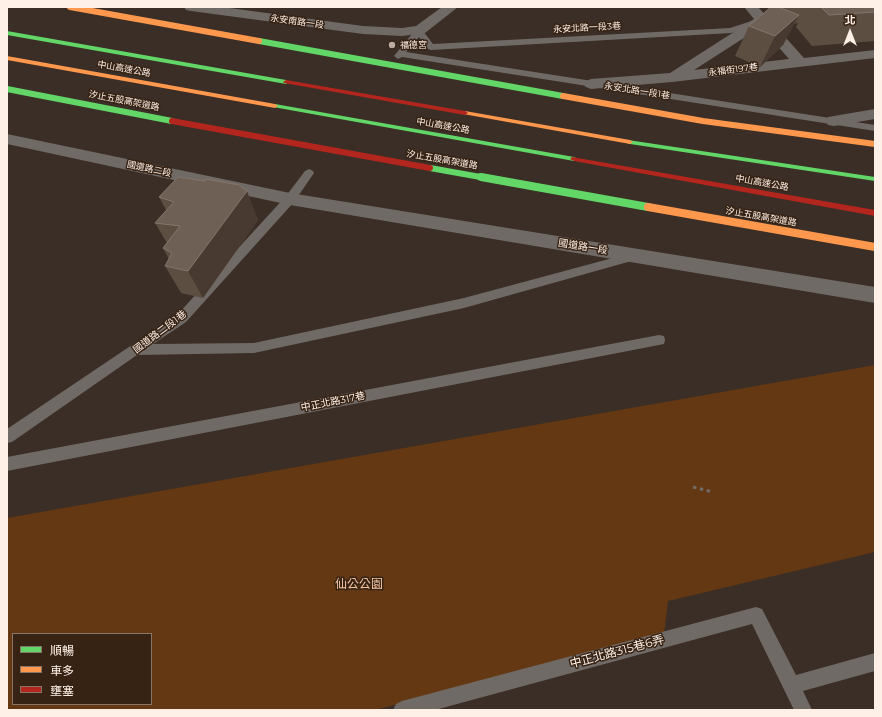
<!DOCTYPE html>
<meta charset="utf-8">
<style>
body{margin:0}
#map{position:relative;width:882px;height:717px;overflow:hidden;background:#3a2e26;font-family:Montserrat,"Noto Sans TC",sans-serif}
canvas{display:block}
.frame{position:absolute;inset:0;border:8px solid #fef0e6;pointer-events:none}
.legend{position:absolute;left:12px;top:633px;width:140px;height:72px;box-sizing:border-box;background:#372314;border:1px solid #877568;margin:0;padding:5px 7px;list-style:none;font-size:12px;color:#fef0e6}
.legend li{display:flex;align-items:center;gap:8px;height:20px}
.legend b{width:20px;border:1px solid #877568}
.north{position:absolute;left:830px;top:12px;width:40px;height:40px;-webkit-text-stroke:3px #372314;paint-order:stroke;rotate:0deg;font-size:11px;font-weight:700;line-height:16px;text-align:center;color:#fef0e6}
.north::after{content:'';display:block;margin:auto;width:14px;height:18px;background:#fef0e6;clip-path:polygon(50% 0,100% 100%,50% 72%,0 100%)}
</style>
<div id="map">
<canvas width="882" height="717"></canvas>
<div class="frame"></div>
<ul class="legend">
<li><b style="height:5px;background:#63d668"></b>順暢</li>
<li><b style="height:5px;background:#ff974d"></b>車多</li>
<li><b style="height:5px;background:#b3261e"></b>壅塞</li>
</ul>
<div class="north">北</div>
</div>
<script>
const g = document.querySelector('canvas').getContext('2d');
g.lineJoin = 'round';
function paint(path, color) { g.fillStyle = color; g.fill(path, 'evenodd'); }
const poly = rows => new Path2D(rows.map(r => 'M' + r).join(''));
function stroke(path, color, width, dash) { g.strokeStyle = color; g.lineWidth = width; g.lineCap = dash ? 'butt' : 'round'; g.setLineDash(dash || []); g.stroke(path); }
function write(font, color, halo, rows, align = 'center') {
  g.font = font + ' Montserrat,"Noto Sans TC",sans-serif'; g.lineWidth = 3; g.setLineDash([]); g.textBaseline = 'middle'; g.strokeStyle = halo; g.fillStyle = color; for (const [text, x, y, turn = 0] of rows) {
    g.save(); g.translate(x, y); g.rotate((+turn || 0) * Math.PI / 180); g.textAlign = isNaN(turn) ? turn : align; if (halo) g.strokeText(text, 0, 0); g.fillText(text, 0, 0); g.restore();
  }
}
const green = poly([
 [875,365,875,552,668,601,664,634,375,710,7,710,7,518],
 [13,634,151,634,151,704,13,704]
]);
const path = poly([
 [693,487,713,492]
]);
const lane = poly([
 [758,19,761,19,762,21,761,23,731,33,431,50,428,49,419,37,406,52,875,125,875,131,402,57,398,59,394,56,416,29,420,27,423,28,423,31,433,44,730,28,758,19],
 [309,169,313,171,314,173,294,202,186,322,153,344,254,343,464,298,635,252,639,253,641,256,639,259,635,260,464,308,254,353,137,355,12,442,7,443,7,429,178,314,286,196,305,171,309,169],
 [659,335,664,336,665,340,664,344,659,345,7,471,7,457,659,335],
 [756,607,762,609,796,675,875,653,875,671,803,691,812,710,794,710,752,624,435,710,393,710,396,704,402,701,756,607]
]);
const street = poly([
 [184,7,222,7,363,26,402,28,416,26,442,7,458,7,425,33,402,36,363,34,191,11,186,10,184,7],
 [744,7,758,7,804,58,875,50,875,58,672,82,591,89,586,87,583,84,586,81,591,79,670,73,754,19,744,7],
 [761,27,789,59,694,70,761,27],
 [875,109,875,119,834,126,828,125,826,121,828,117,834,116,875,109],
 [7,134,290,193,875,287,875,303,290,205,7,144,7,134]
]);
const fast = poly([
 [7,31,286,80,289,82,286,84,7,35,7,31],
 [275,104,574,157,578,159,574,161,273,107,273,105,275,104],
 [628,140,875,177,875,181,630,144,628,144,628,140]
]);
const slow = poly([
 [7,56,275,104,278,106,275,108,7,60,7,56],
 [465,111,630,140,633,142,630,144,463,114,463,112,465,111]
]);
const jam = poly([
 [286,80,465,111,468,113,465,115,284,83,283,82,286,80],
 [572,157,875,210,875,216,574,161,570,159,572,157]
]);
const fastBridgeFar1 = poly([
 [259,41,563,96],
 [7,89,172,121],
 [430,168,486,178]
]);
const fastBridge = poly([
 [481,177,648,207]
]);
const slowBridgeFar1 = poly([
 [70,7,259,41],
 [563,96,703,121,875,144]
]);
const slowBridge = poly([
 [648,207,875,247]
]);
const jamBridge = poly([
 [172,121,430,168]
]);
const wall = poly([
 [771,7,875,7,875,41,812,46,796,27,798,23,794,24,783,45,760,67,735,56,749,26],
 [159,197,258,220,203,298,181,293,165,266,169,259,163,248,167,243,155,223,166,210]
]);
const shadedWall = poly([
 [799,15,783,45,760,67,775,36],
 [247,191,258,220,203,298,188,271]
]);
const building = poly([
 [771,7,778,7,799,15,775,36,749,26,771,7],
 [821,7,875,7,875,12,829,15,821,7],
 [178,177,205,181,206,179,239,185,247,191,188,271,165,266,172,253,163,248,180,226,155,223,174,202,159,197,178,177]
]);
const markers = [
 [392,45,4,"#b9aca3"]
];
const farStreetnames = [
 ["永安南路一段",297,22,8],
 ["永安北路一段3巷",587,28,-3],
 ["中山高速公路",124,69,10],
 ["永福街197巷",733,70,-7],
 ["永安北路一段1巷",637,91,9],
 ["汐止五股高架道路",124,101,11],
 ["中山高速公路",443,126,10],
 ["汐止五股高架道路",442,160,10],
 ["國道路二段",149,169,12],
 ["中山高速公路",762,183,10],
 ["汐止五股高架道路",761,217,10]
];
const farPoinames = [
 ["福德宮",400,45]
];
const streetNames = [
 ["國道路一段",583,247,9],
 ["國道路二段1巷",160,332,-37],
 ["中正北路317巷",333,402,-11]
];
const nearParknames = [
 ["仙公公園",359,584]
];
const nearStreetnames = [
 ["中正北路315巷6弄",617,652,-15]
];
paint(green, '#643812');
stroke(path, '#716a65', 3, [3.5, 3.5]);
paint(lane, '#706a67');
paint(street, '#706a67');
paint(fast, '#63d668');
paint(slow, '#ff974d');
paint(jam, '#b3261e');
stroke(fastBridgeFar1, '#63d668', 6);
stroke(fastBridge, '#63d668', 8);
stroke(slowBridgeFar1, '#ff974d', 6);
stroke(slowBridge, '#ff974d', 8);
stroke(jamBridge, '#b3261e', 6);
paint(wall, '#5d4e42');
paint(shadedWall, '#483a30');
paint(building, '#6e6054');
stroke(building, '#85766b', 1);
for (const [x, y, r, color] of markers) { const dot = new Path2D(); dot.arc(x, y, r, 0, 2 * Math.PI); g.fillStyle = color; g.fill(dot); stroke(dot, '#372314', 1.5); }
write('9px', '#fef0e6', '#372314', farStreetnames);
write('9px', '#fef0e6', '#372314', farPoinames, 'left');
write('10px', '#fef0e6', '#372314', streetNames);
write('12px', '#f7c7a5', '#372314', nearParknames);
write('12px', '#fef0e6', '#372314', nearStreetnames);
</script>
